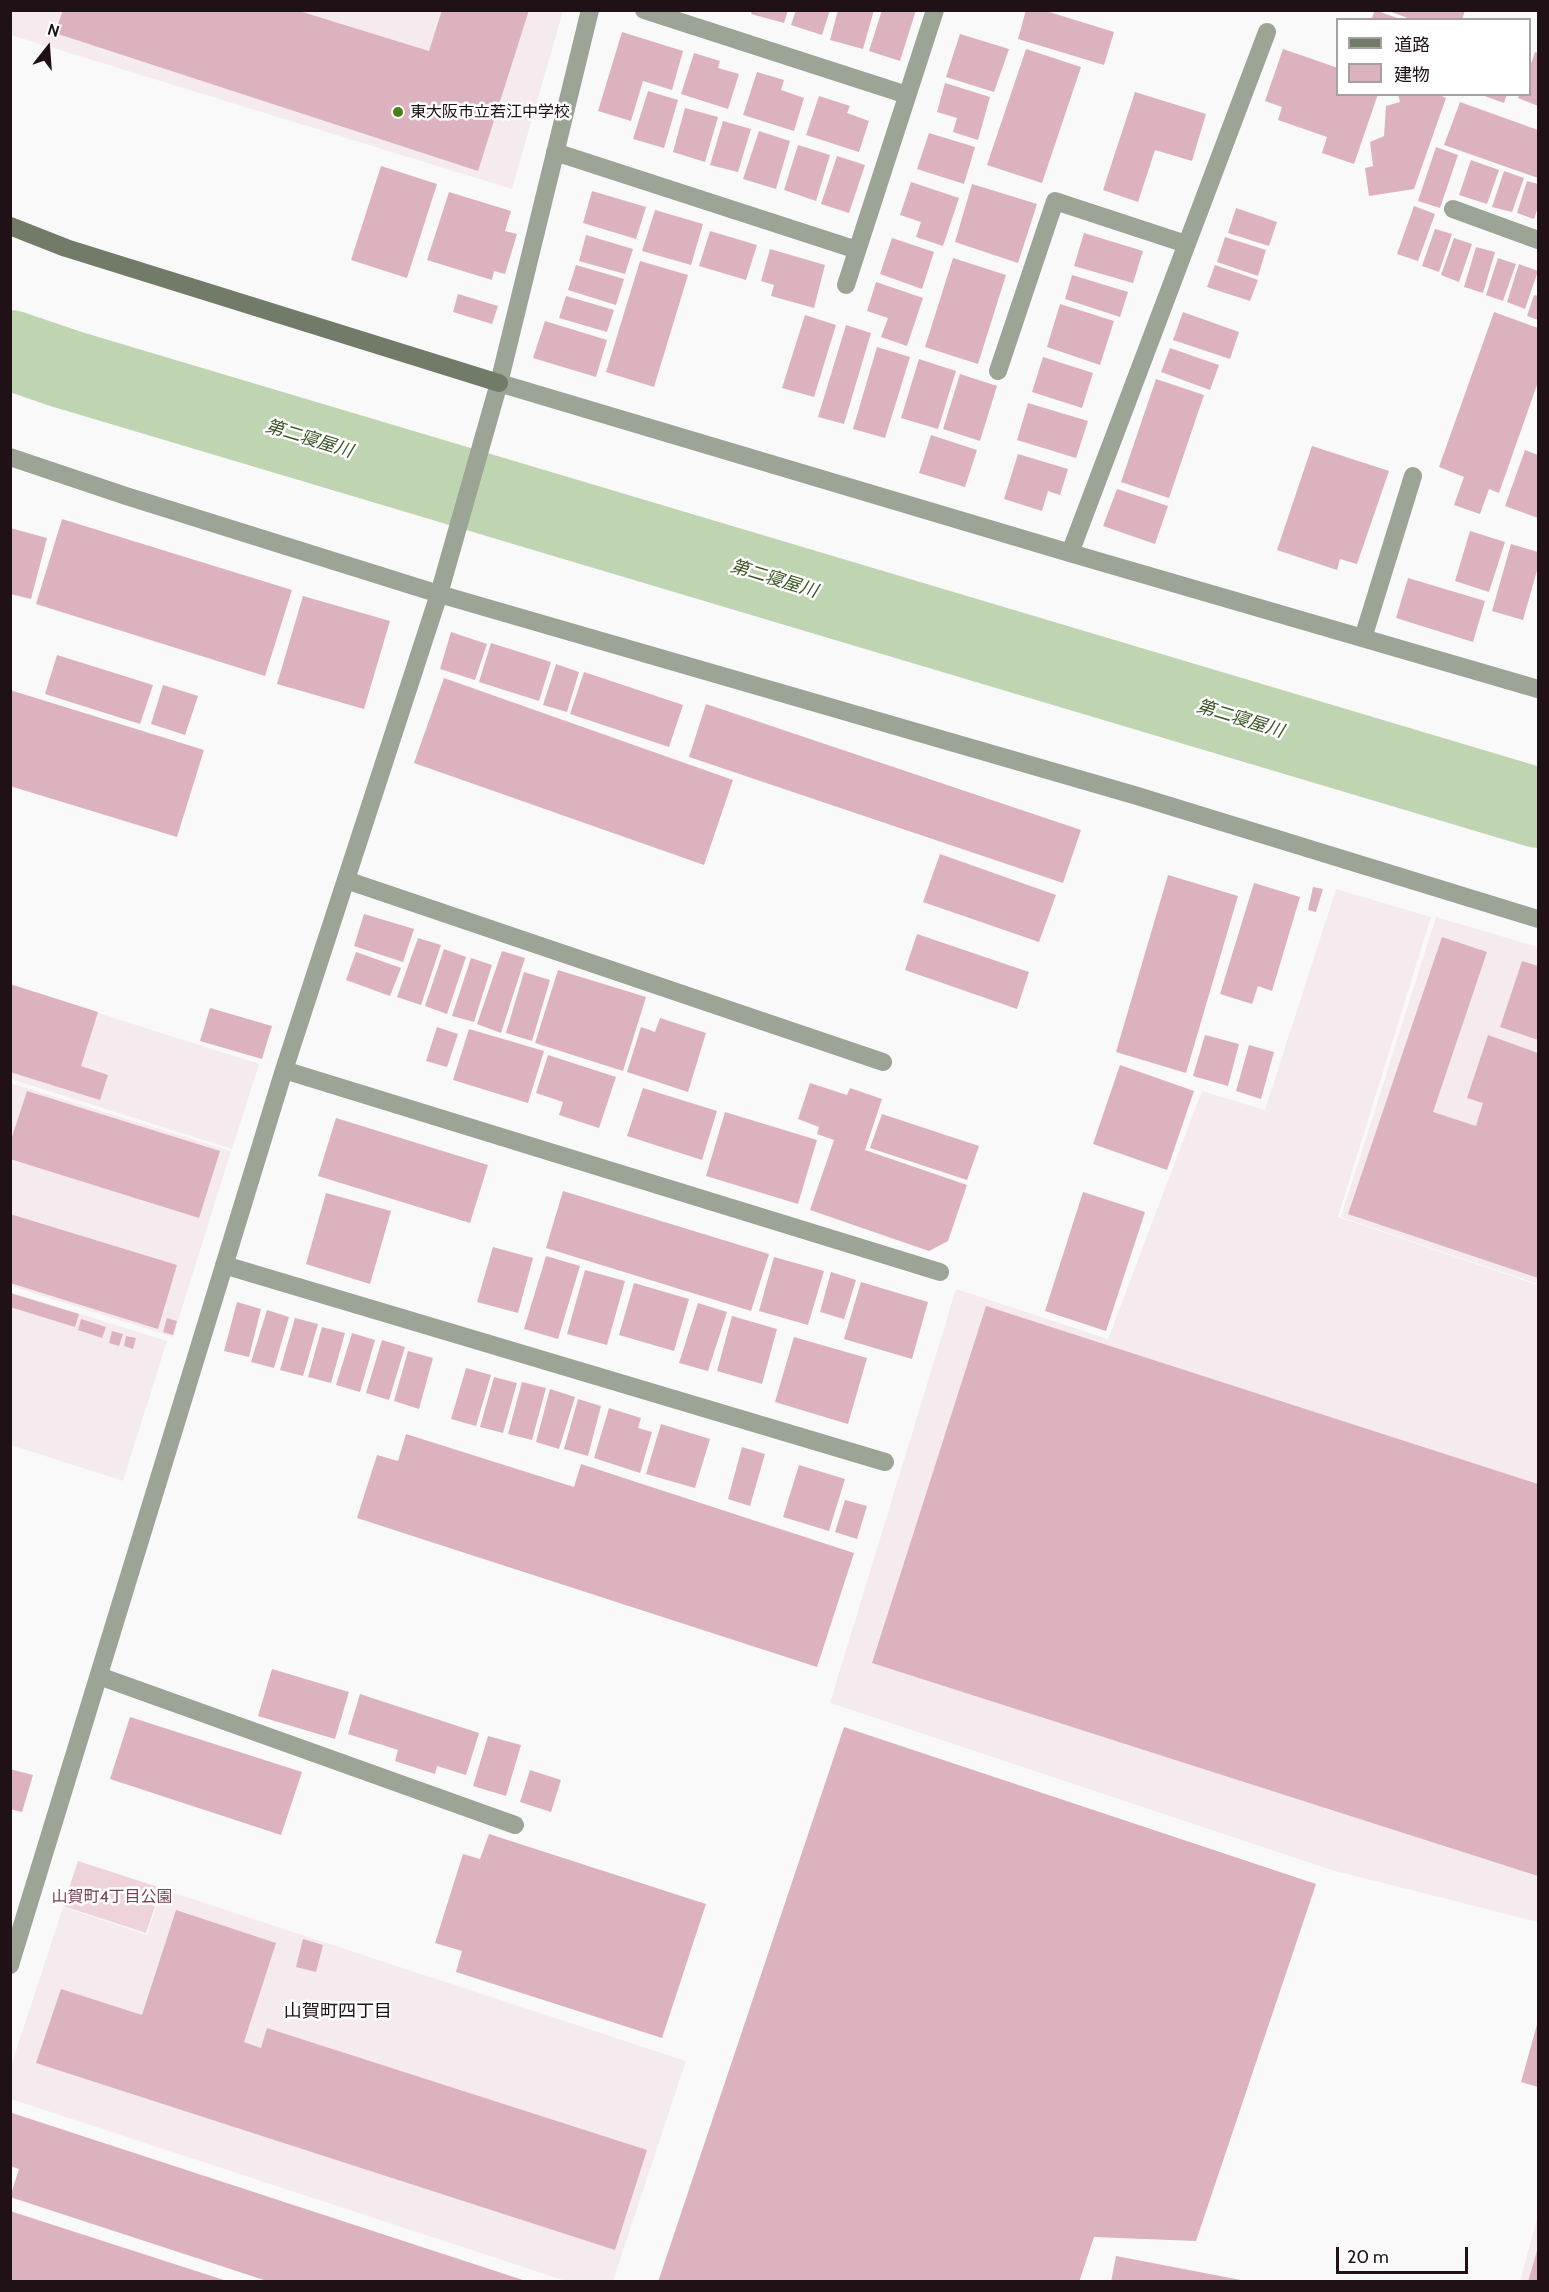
<!DOCTYPE html>
<meta charset="utf-8">
<style>
body{margin:0}
#map{position:relative;width:1549px;height:2292px;overflow:hidden;background:#f9f9f9;font-family:Cabin,"Noto Sans JP",sans-serif}
canvas{display:block}
.frame{position:absolute;inset:0;border:12px solid #1f1116;pointer-events:none}
.legend{position:absolute;left:1336px;top:18px;width:195px;height:78px;box-sizing:border-box;background:#fff;border:2px solid #a5a0a2;margin:0;padding:8px 10px;list-style:none;font-size:18px;color:#1f1116}
.legend li{display:flex;align-items:center;gap:12px;height:30px}
.legend b{width:30px;border:2px solid #a5a0a2}
.north{position:absolute;left:18px;top:18px;width:60px;height:60px;-webkit-text-stroke:4px #fff;paint-order:stroke;rotate:17deg;font-size:16px;font-weight:700;line-height:24px;text-align:center;color:#1f1116}
.north::after{content:'';display:block;margin:auto;width:21px;height:27px;background:#1f1116;clip-path:polygon(50% 0,100% 100%,50% 72%,0 100%)}
.scale{position:absolute;left:1336px;top:2247px;width:132px;height:27px;box-sizing:border-box;border:3px solid #1f1116;border-top:0;padding-left:8px;font-size:18px;line-height:21px;white-space:nowrap;color:#1f1116;-webkit-text-stroke:4px #fff;paint-order:stroke}
</style>
<div id="map">
<canvas width="1549" height="2292"></canvas>
<div class="frame"></div>
<ul class="legend">
<li><b style="height:8px;background:#707c68"></b>道路</li>
<li><b style="height:16px;background:#ddb2bf"></b>建物</li>
</ul>
<div class="north">N</div>
<div class="scale">20 m</div>
</div>
<script>
const g = document.querySelector('canvas').getContext('2d');
g.lineJoin = 'round';
function paint(path, color) { g.fillStyle = color; g.fill(path, 'evenodd'); }
const poly = rows => new Path2D(rows.map(r => 'M' + r).join(''));
function stroke(path, color, width, dash) { g.strokeStyle = color; g.lineWidth = width; g.lineCap = dash ? 'butt' : 'round'; g.setLineDash(dash || []); g.stroke(path); }
function write(font, color, halo, rows, align = 'center') {
  g.font = font + ' Cabin,"Noto Sans JP",sans-serif'; g.lineWidth = 5; g.setLineDash([]); g.textBaseline = 'middle'; g.strokeStyle = halo; g.fillStyle = color; for (const [text, x, y, turn = 0] of rows) {
    g.save(); g.translate(x, y); g.rotate((+turn || 0) * Math.PI / 180); g.textAlign = isNaN(turn) ? turn : align; if (halo) g.strokeText(text, 0, 0); g.fillText(text, 0, 0); g.restore();
  }
}
const built = poly([
 [10,11,563,11,512,189,11,35],
 [1336,889,1431,917,1338,1217,1538,1285,1538,1922,1331,1870,830,1703,956,1289,1108,1339,1202,1091,1265,1110],
 [1436,917,1538,947,1538,1284,1341,1217],
 [10,985,259,1064,232,1149,11,1079],
 [10,1083,231,1151,173,1337,11,1286],
 [10,1292,167,1341,123,1481,11,1445],
 [162,1889,686,2061,613,2281,566,2281,11,2099,11,2066,63,1907,147,1935],
 [1538,2215,1538,2281,1520,2281]
]);
const green = poly([
 [78,1861,161,1888,146,1933,63,1906]
]);
const river = poly([
 [10,350,66,369,1538,808]
]);
const building = poly([
 [63,10,296,10,429,51,442,10,529,10,478,171,55,33],
 [752,10,788,10,784,23,751,14],
 [796,10,830,10,822,35,791,25],
 [838,10,874,10,863,49,830,40],
 [882,10,916,10,900,61,869,51],
 [1026,10,1043,10,1114,32,1104,65,1018,39],
 [1375,10,1400,19,1400,20,1371,20],
 [1465,10,1462,20,1413,20,1389,11],
 [622,32,683,51,672,90,643,81,631,121,598,111],
 [960,34,1009,49,994,92,946,77],
 [1026,49,1081,67,1042,183,987,165],
 [1283,49,1338,68,1338,94,1378,94,1354,164,1322,153,1327,137,1278,120,1282,107,1265,101],
 [1535,52,1538,53,1538,106,1518,98,1519,94,1530,94,1530,67],
 [694,53,720,61,718,68,739,74,728,109,681,94],
 [757,72,784,80,781,90,804,98,794,131,743,115],
 [945,83,990,97,978,140,953,132,957,118,937,112],
 [648,91,678,100,664,148,633,139],
 [1135,92,1206,114,1192,161,1155,150,1138,202,1103,190],
 [1398,94,1437,94,1446,98,1414,189,1369,196,1365,168,1373,166,1370,142,1384,136,1386,106,1400,102],
 [1479,94,1507,94,1504,103],
 [819,96,850,106,847,113,869,121,859,152,806,135],
 [1460,102,1538,130,1538,178,1444,145],
 [685,108,718,117,705,162,673,152],
 [723,121,751,129,738,172,710,165],
 [759,131,790,141,776,189,743,179],
 [929,133,975,147,964,184,917,169],
 [798,145,830,155,816,201,784,190],
 [1436,147,1458,155,1440,208,1418,201],
 [837,156,865,165,849,213,821,204],
 [1471,160,1499,170,1487,204,1459,195],
 [381,166,437,184,407,278,351,260],
 [1504,171,1524,178,1512,212,1492,207],
 [1527,181,1538,184,1538,207,1534,219,1517,213],
 [911,182,959,198,943,246,916,237,921,222,900,215],
 [972,184,1037,204,1018,263,955,242],
 [592,191,646,207,636,239,583,223],
 [449,192,511,211,505,231,517,234,505,274,494,271,492,280,427,260],
 [1414,206,1435,214,1418,261,1397,254],
 [1236,208,1277,222,1269,246,1228,233],
 [655,210,703,224,691,265,642,251],
 [1435,229,1452,234,1439,272,1422,266],
 [710,231,757,245,746,280,699,266],
 [1084,233,1143,251,1133,283,1074,266],
 [586,235,633,249,625,274,579,261],
 [1225,237,1266,250,1258,276,1217,262],
 [892,238,934,252,922,289,880,274],
 [1454,238,1472,244,1459,282,1441,275],
 [1476,247,1495,252,1483,293,1464,287],
 [770,249,825,265,814,308,771,296,774,285,761,281],
 [953,258,1006,275,978,364,925,347],
 [1498,258,1516,264,1503,301,1486,295],
 [640,261,688,275,654,387,606,372],
 [1519,264,1538,271,1525,309,1507,302],
 [576,265,624,279,616,305,568,290],
 [1215,265,1258,280,1250,301,1207,287],
 [1072,275,1128,292,1120,317,1065,299],
 [876,282,923,298,907,346,881,337,888,318,867,311],
 [458,294,498,306,492,324,453,312],
 [1534,295,1538,296,1538,320,1527,316],
 [566,296,614,310,607,332,559,318],
 [1060,304,1114,321,1100,365,1047,347],
 [1183,312,1239,332,1230,359,1173,340],
 [1494,312,1538,328,1538,382,1499,493,1489,489,1480,514,1454,505,1464,477,1439,467],
 [805,315,836,325,814,397,782,388],
 [545,321,607,340,596,377,533,358],
 [846,325,871,333,844,424,818,417],
 [877,347,910,357,885,438,853,429],
 [1170,348,1219,365,1210,390,1161,372],
 [1043,357,1093,373,1082,408,1032,392],
 [919,359,956,371,938,429,901,418],
 [960,374,997,386,980,441,943,429],
 [1156,379,1204,395,1169,498,1121,482],
 [1028,403,1088,421,1076,458,1017,440],
 [931,435,977,450,965,487,919,473],
 [1312,446,1389,471,1357,564,1340,559,1337,570,1277,550],
 [1525,450,1538,455,1538,518,1505,506],
 [1018,454,1068,469,1060,495,1048,491,1042,511,1004,499],
 [1117,489,1168,506,1155,544,1103,526],
 [62,519,292,590,265,676,36,604],
 [10,528,47,538,31,599,10,594],
 [1470,531,1505,542,1489,592,1455,581],
 [1511,544,1538,552,1538,567,1523,620,1492,611],
 [1408,578,1485,601,1473,642,1396,618],
 [303,596,390,621,364,709,277,684],
 [451,632,487,644,475,680,440,669],
 [491,643,551,662,539,701,479,682],
 [57,655,153,685,140,724,45,694],
 [556,664,579,672,567,712,543,705],
 [584,672,683,705,669,747,570,714],
 [444,678,733,780,704,865,414,763],
 [163,685,198,696,185,735,151,724],
 [10,690,204,750,177,837,10,786],
 [706,704,1081,830,1063,883,689,757],
 [940,854,1056,895,1039,942,923,902],
 [1168,875,1238,896,1186,1073,1116,1052],
 [1254,883,1300,897,1272,991,1258,986,1252,1004,1220,994],
 [1313,887,1323,889,1316,912,1308,910],
 [364,914,414,929,403,962,354,946],
 [917,934,1029,972,1017,1009,905,970],
 [1442,937,1487,952,1433,1112,1476,1126,1483,1103,1467,1098,1488,1035,1538,1053,1538,1278,1348,1214],
 [418,938,441,945,421,1005,397,997],
 [444,949,466,957,447,1014,425,1006],
 [502,951,525,958,501,1033,477,1024],
 [356,952,401,968,390,996,346,980],
 [471,958,492,965,474,1022,452,1016],
 [1522,961,1538,966,1538,1040,1500,1027],
 [558,970,646,997,623,1071,535,1043],
 [524,972,550,980,532,1041,506,1033],
 [10,984,98,1012,81,1066,108,1075,100,1100,10,1072],
 [210,1008,272,1026,262,1059,200,1041],
 [660,1018,706,1033,688,1092,627,1072,641,1027,655,1032],
 [437,1027,458,1034,447,1067,426,1061],
 [469,1029,544,1051,528,1103,453,1080],
 [1205,1035,1239,1044,1228,1086,1193,1076],
 [1249,1045,1274,1052,1261,1099,1236,1091],
 [548,1055,616,1077,599,1128,559,1115,563,1102,536,1093],
 [1120,1065,1194,1091,1167,1170,1093,1144],
 [810,1083,847,1095,850,1088,882,1099,865,1150,967,1185,948,1241,929,1251,810,1210,834,1140,817,1134,819,1127,798,1119],
 [643,1088,717,1111,702,1160,627,1136],
 [27,1091,220,1151,199,1218,10,1159,10,1143],
 [725,1112,817,1140,798,1204,706,1176],
 [882,1114,979,1146,967,1180,870,1148],
 [336,1118,488,1165,470,1223,318,1176],
 [563,1191,769,1254,751,1311,546,1248],
 [1083,1192,1145,1212,1106,1331,1045,1311],
 [326,1193,391,1211,370,1284,306,1264],
 [10,1214,177,1265,158,1329,10,1283],
 [493,1247,533,1258,518,1313,477,1302],
 [546,1256,580,1266,558,1339,524,1329],
 [774,1257,824,1271,808,1325,759,1311],
 [585,1270,625,1281,607,1345,567,1334],
 [831,1272,856,1280,844,1319,820,1312],
 [861,1282,928,1302,912,1359,844,1339],
 [634,1283,689,1299,674,1351,619,1335],
 [10,1293,79,1314,75,1327,10,1307],
 [237,1302,261,1309,249,1357,224,1351],
 [698,1303,727,1312,708,1371,679,1363],
 [986,1306,1538,1484,1538,1876,872,1663],
 [267,1310,289,1317,274,1368,251,1362],
 [732,1316,777,1329,762,1384,717,1371],
 [167,1318,177,1321,173,1335,163,1332],
 [295,1318,318,1324,303,1376,280,1370],
 [81,1319,106,1327,102,1338,78,1330],
 [322,1327,345,1333,331,1383,308,1377],
 [112,1331,123,1334,119,1346,109,1343],
 [352,1333,375,1340,360,1392,336,1385],
 [126,1336,136,1338,133,1349,124,1346],
 [794,1337,867,1358,848,1424,775,1402],
 [382,1340,405,1347,389,1400,366,1393],
 [408,1351,433,1358,419,1409,394,1401],
 [466,1368,491,1375,476,1426,451,1419],
 [494,1377,517,1383,503,1433,480,1427],
 [522,1382,546,1388,532,1440,508,1434],
 [550,1389,575,1397,559,1449,536,1442],
 [578,1399,601,1406,588,1456,564,1449],
 [609,1408,641,1418,638,1428,652,1432,640,1473,594,1458],
 [661,1424,710,1439,695,1488,646,1474],
 [406,1434,574,1487,581,1464,854,1553,817,1667,357,1518,377,1455,398,1461],
 [742,1447,765,1454,750,1506,728,1499],
 [799,1465,845,1479,829,1531,783,1517],
 [845,1500,867,1506,857,1539,835,1532],
 [272,1669,349,1692,335,1739,258,1716],
 [360,1694,479,1733,466,1775,437,1766,435,1774,395,1761,398,1750,348,1734],
 [130,1717,302,1772,281,1835,110,1779],
 [844,1727,1316,1884,1196,2241,1094,2237,1079,2282,658,2282],
 [488,1736,521,1745,506,1796,473,1786],
 [10,1769,33,1775,22,1812,10,1809],
 [530,1770,561,1780,551,1812,520,1802],
 [489,1834,706,1904,662,2038,456,1972,462,1951,435,1943,463,1854,480,1859],
 [176,1910,276,1943,244,2042,261,2048,267,2028,647,2150,615,2250,36,2063,61,1989,142,2015],
 [303,1939,323,1945,316,1972,296,1967],
 [1538,2021,1538,2087,1521,2082],
 [12,2113,526,2281,526,2282,270,2282,10,2197,19,2169,10,2166],
 [10,2211,227,2281,227,2282,10,2282],
 [1538,2247,1538,2282,1528,2282],
 [1116,2256,1241,2280,1241,2282,1111,2282]
]);
const lane = poly([
 [1453,209,1538,240],
 [998,371,1055,201,1186,244],
 [1363,638,1413,476],
 [346,880,883,1062],
 [99,1676,515,1825]
]);
const street = poly([
 [644,10,907,95],
 [555,152,857,250],
 [846,285,935,10],
 [499,383,1070,553,1538,689],
 [10,457,126,496,439,594,1134,795,1538,919],
 [1070,553,1267,32],
 [284,1070,940,1272],
 [224,1265,885,1462],
 [10,1965,284,1070,439,594,499,383,590,10]
]);
const secondary = poly([
 [10,226,66,248,499,383]
]);
const markers = [
 [398,112,6,"#4c8015"]
];
const poiNames = [
 ["東大阪市立若江中学校",410,112]
];
const parkNames = [
 ["山賀町4丁目公園",112,1897]
];
const waterNames = [
 ["第二寝屋川",309,439,17],
 ["第二寝屋川",774,579,17],
 ["第二寝屋川",1240,719,17]
];
const neighbourhoodNames = [
 ["山賀町四丁目",338,2012]
];
paint(built, '#f5ebee');
paint(green, '#efd3db');
stroke(river, '#bfd5b2', 80);
paint(building, '#ddb2bf');
stroke(lane, '#9ca496', 18);
stroke(street, '#9ca496', 18);
stroke(secondary, '#707c68', 18);
for (const [x, y, r, color] of markers) { const dot = new Path2D(); dot.arc(x, y, r, 0, 2 * Math.PI); g.fillStyle = color; g.fill(dot); stroke(dot, '#fff', 2); }
write('16px', '#1f1116', '#fff', poiNames, 'left');
write('16px', '#7a4155', '#fff', parkNames);
write('italic 18px', '#385422', '#fff', waterNames);
write('18px', '#1f1116', '#fff', neighbourhoodNames);
</script>
